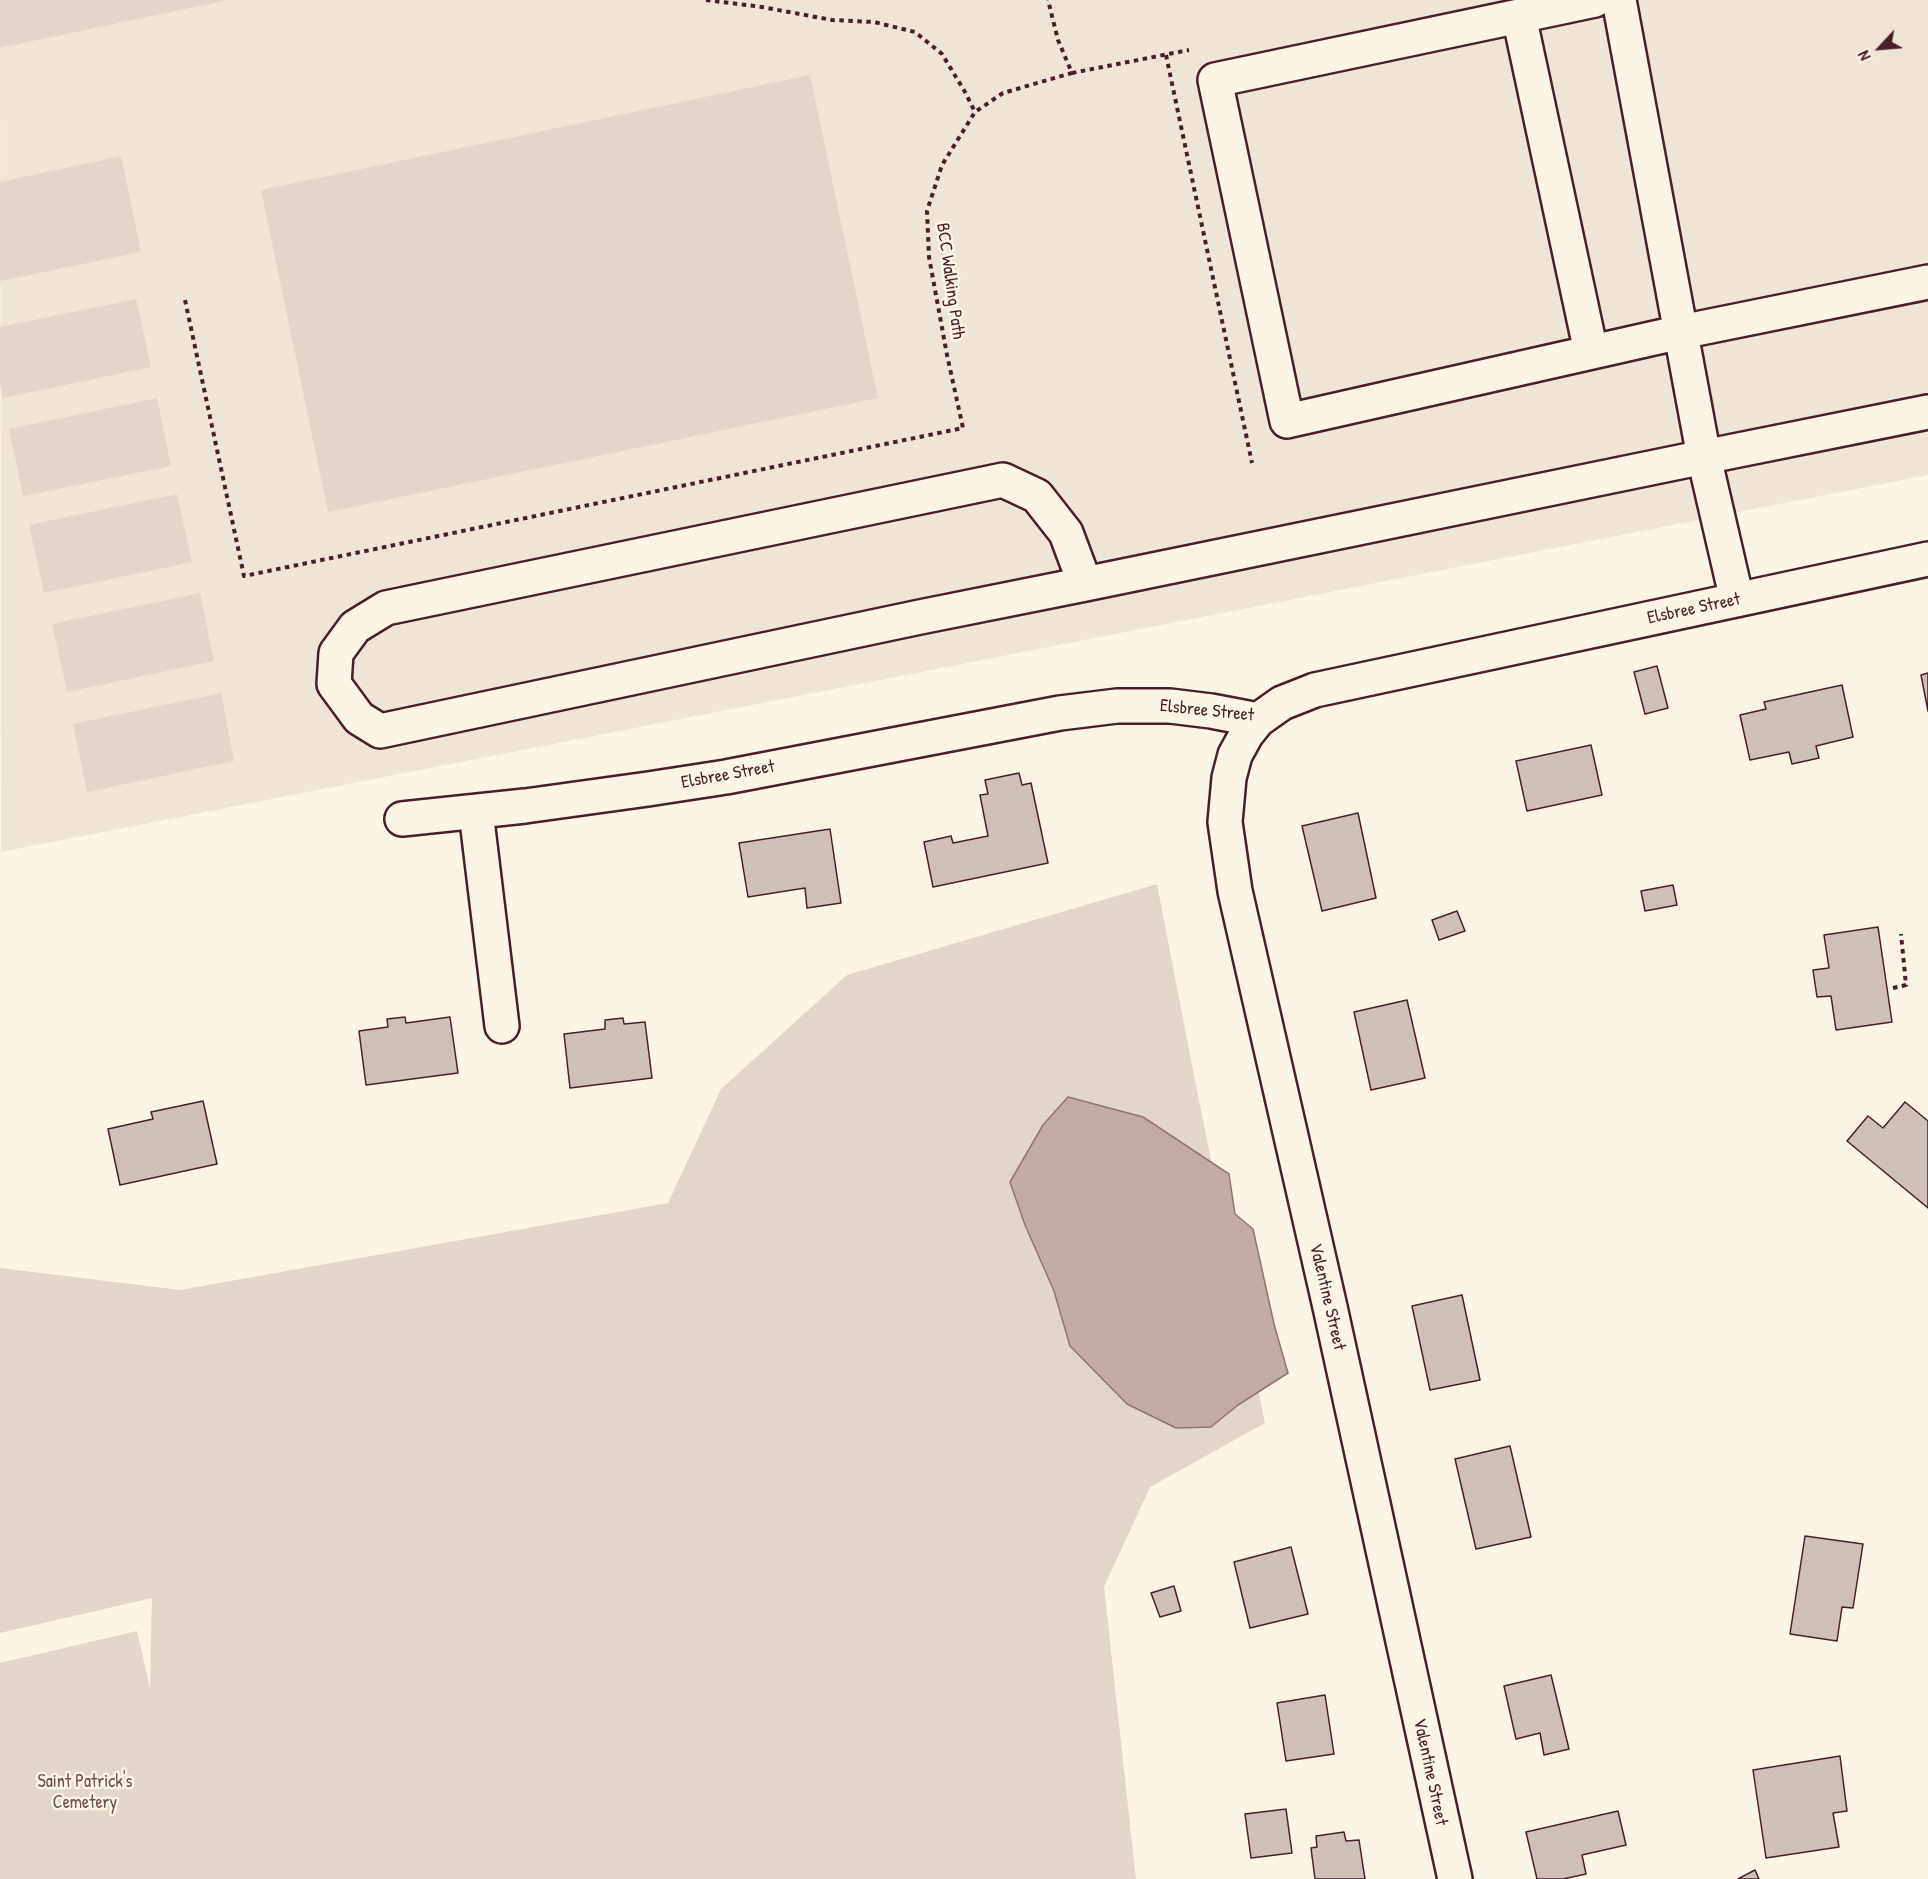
<!DOCTYPE html>
<style>
body{margin:0}
#map{position:relative;width:1928px;height:1879px;overflow:hidden;background:#fcf5e5;font-family:"Patrick Hand",sans-serif}
canvas{display:block}
.north{position:absolute;left:1850px;top:18px;width:60px;height:60px;-webkit-text-stroke:4px #fcf5e5;paint-order:stroke;rotate:244deg;font-size:16px;font-weight:700;line-height:24px;text-align:center;color:#4a1f2b}
.north::after{content:'';display:block;margin:auto;width:21px;height:27px;background:#4a1f2b;clip-path:polygon(50% 0,100% 100%,50% 72%,0 100%)}
</style>
<div id="map">
<canvas width="1928" height="1879"></canvas>
<div class="north">N</div>
</div>
<script>
const g = document.querySelector('canvas').getContext('2d');
g.lineJoin = 'round';
function paint(path, color) { g.fillStyle = color; g.fill(path, 'evenodd'); }
const poly = rows => new Path2D(rows.map(r => 'M' + r).join(''));
function stroke(path, color, width, dash) { g.strokeStyle = color; g.lineWidth = width; g.lineCap = dash ? 'butt' : 'round'; g.setLineDash(dash || []); g.stroke(path); }
function write(font, color, halo, rows, align = 'center') {
  g.font = font + ' "Patrick Hand",sans-serif'; g.lineWidth = 5; g.setLineDash([]); g.textBaseline = 'middle'; g.strokeStyle = halo; g.fillStyle = color; for (const [text, x, y, turn = 0] of rows) {
    g.save(); g.translate(x, y); g.rotate((+turn || 0) * Math.PI / 180); g.textAlign = isNaN(turn) ? turn : align; if (halo) g.strokeText(text, 0, 0); g.fillText(text, 0, 0); g.restore();
  }
}
const built = poly([
 [229,0,1928,0,1928,475,1,852,0,48]
]);
const green = poly([
 [0,0,229,0,0,48],
 [810,75,878,398,328,512,261,190],
 [121,156,141,252,0,281,0,182],
 [136,299,151,367,3,398,0,385,0,327],
 [157,398,171,466,23,496,9,429],
 [177,494,192,562,44,593,29,525],
 [200,593,214,661,67,692,52,624],
 [221,693,234,761,87,792,73,724],
 [1157,884,1195,1081,1265,1423,1150,1487,1104,1587,1136,1879,0,1879,0,1663,137,1631,150,1688,152,1598,0,1633,0,1268,180,1290,668,1203,721,1089,847,975]
]);
const water = poly([
 [1068,1097,1143,1117,1229,1174,1235,1214,1253,1229,1274,1324,1288,1373,1238,1405,1211,1427,1176,1428,1127,1404,1070,1346,1054,1291,1025,1225,1010,1182,1043,1125,1068,1097]
]);
const building = poly([
 [1657,666,1668,708,1645,714,1634,672,1657,666],
 [1928,673,1928,711,1921,675,1928,673],
 [1842,685,1853,737,1816,746,1819,758,1792,764,1789,752,1750,760,1740,715,1766,709,1764,702,1842,685],
 [1591,745,1602,795,1527,811,1516,761,1591,745],
 [1019,773,1022,785,1031,783,1048,863,933,887,924,842,951,836,953,843,988,836,980,795,988,794,985,780,1019,773],
 [1358,813,1376,898,1322,911,1302,826,1358,813],
 [830,829,841,903,807,908,805,888,748,897,739,843,830,829],
 [1673,885,1677,905,1645,911,1641,891,1673,885],
 [1457,911,1465,931,1439,940,1432,920,1457,911],
 [1878,927,1892,1022,1836,1030,1831,996,1817,997,1813,970,1829,968,1824,935,1878,927],
 [1407,1000,1425,1078,1371,1090,1354,1012,1407,1000],
 [405,1017,406,1023,450,1017,458,1073,366,1085,359,1031,388,1027,387,1019,405,1017],
 [623,1018,624,1024,645,1022,652,1078,570,1088,564,1034,605,1029,605,1020,623,1018],
 [203,1101,217,1164,120,1185,108,1129,153,1119,151,1112,203,1101],
 [1905,1102,1928,1121,1928,1208,1847,1141,1868,1116,1883,1128,1905,1102],
 [1462,1295,1480,1380,1430,1390,1412,1306,1462,1295],
 [1510,1446,1531,1537,1476,1549,1455,1459,1510,1446],
 [1805,1536,1863,1544,1853,1608,1842,1607,1837,1641,1790,1634,1805,1536],
 [1291,1547,1308,1614,1250,1628,1234,1562,1291,1547],
 [1174,1586,1181,1611,1160,1617,1151,1593,1174,1586],
 [1551,1675,1569,1749,1544,1755,1540,1733,1516,1739,1504,1686,1551,1675],
 [1325,1695,1334,1754,1286,1761,1277,1703,1325,1695],
 [1840,1756,1847,1811,1833,1813,1839,1847,1766,1858,1753,1770,1840,1756],
 [1286,1809,1292,1853,1251,1858,1245,1814,1286,1809],
 [1618,1811,1626,1845,1582,1855,1586,1874,1563,1879,1537,1879,1526,1832,1618,1811],
 [1344,1832,1346,1841,1359,1840,1365,1879,1315,1879,1311,1848,1317,1847,1316,1836,1344,1832],
 [1755,1870,1759,1879,1738,1879,1755,1870]
]);
const path = poly([
 [706,0,762,7,832,20,874,22,915,32,942,54,965,92,975,112],
 [1166,55,1252,463],
 [1072,73,1189,50],
 [185,300,244,576,963,428,947,355,929,257,927,211,942,165,975,112,1003,93,1072,73,1058,40,1048,0],
 [1893,988,1906,985,1901,934]
]);
const minor = poly([
 [1595,0,1215,80,1287,421,1681,332,1928,282],
 [1619,0,1704,457,1737,600],
 [1519,16,1591,352],
 [1085,584,1066,533,1037,496,1003,480,386,608,355,627,336,653,334,684,359,718,380,731,920,617,1085,584,1704,457,1928,412],
 [476,812,502,1026],
 [402,819,525,806,648,789,726,777,1060,713,1117,706,1170,706,1211,711,1258,720],
 [1455,1879,1330,1307,1235,891,1225,822,1229,778,1235,755,1246,735,1258,720,1282,703,1315,690,1928,559]
]);
const streetNames = [
 ["BCC Walking Path",950,281,82],
 ["Elsbree Street",1694,609,-12],
 ["Elsbree Street",1207,711,6],
 ["Elsbree Street",728,775,-10],
 ["Valentine Street",1327,1297,77],
 ["Valentine Street",1430,1772,78]
];
const parkNames = [
 ["Saint Patrick's",85,1782],
 ["Cemetery",85,1803]
];
paint(built, '#eee5d7');
paint(green, '#e2d5ca');
paint(water, '#c0aca5');
stroke(water, '#917474', 1.5);
paint(building, '#cfc0b7');
stroke(building, '#4a1f2b', 1.5);
stroke(minor, '#4a1f2b', 38);
stroke(path, '#4a1f2b', 4, [4.5, 4.5]);
stroke(minor, '#fcf5e5', 33);
write('18px', '#4a1f2b', '#fcf5e5', streetNames);
write('18px', '#704c53', '#fcf5e5', parkNames);
</script>
